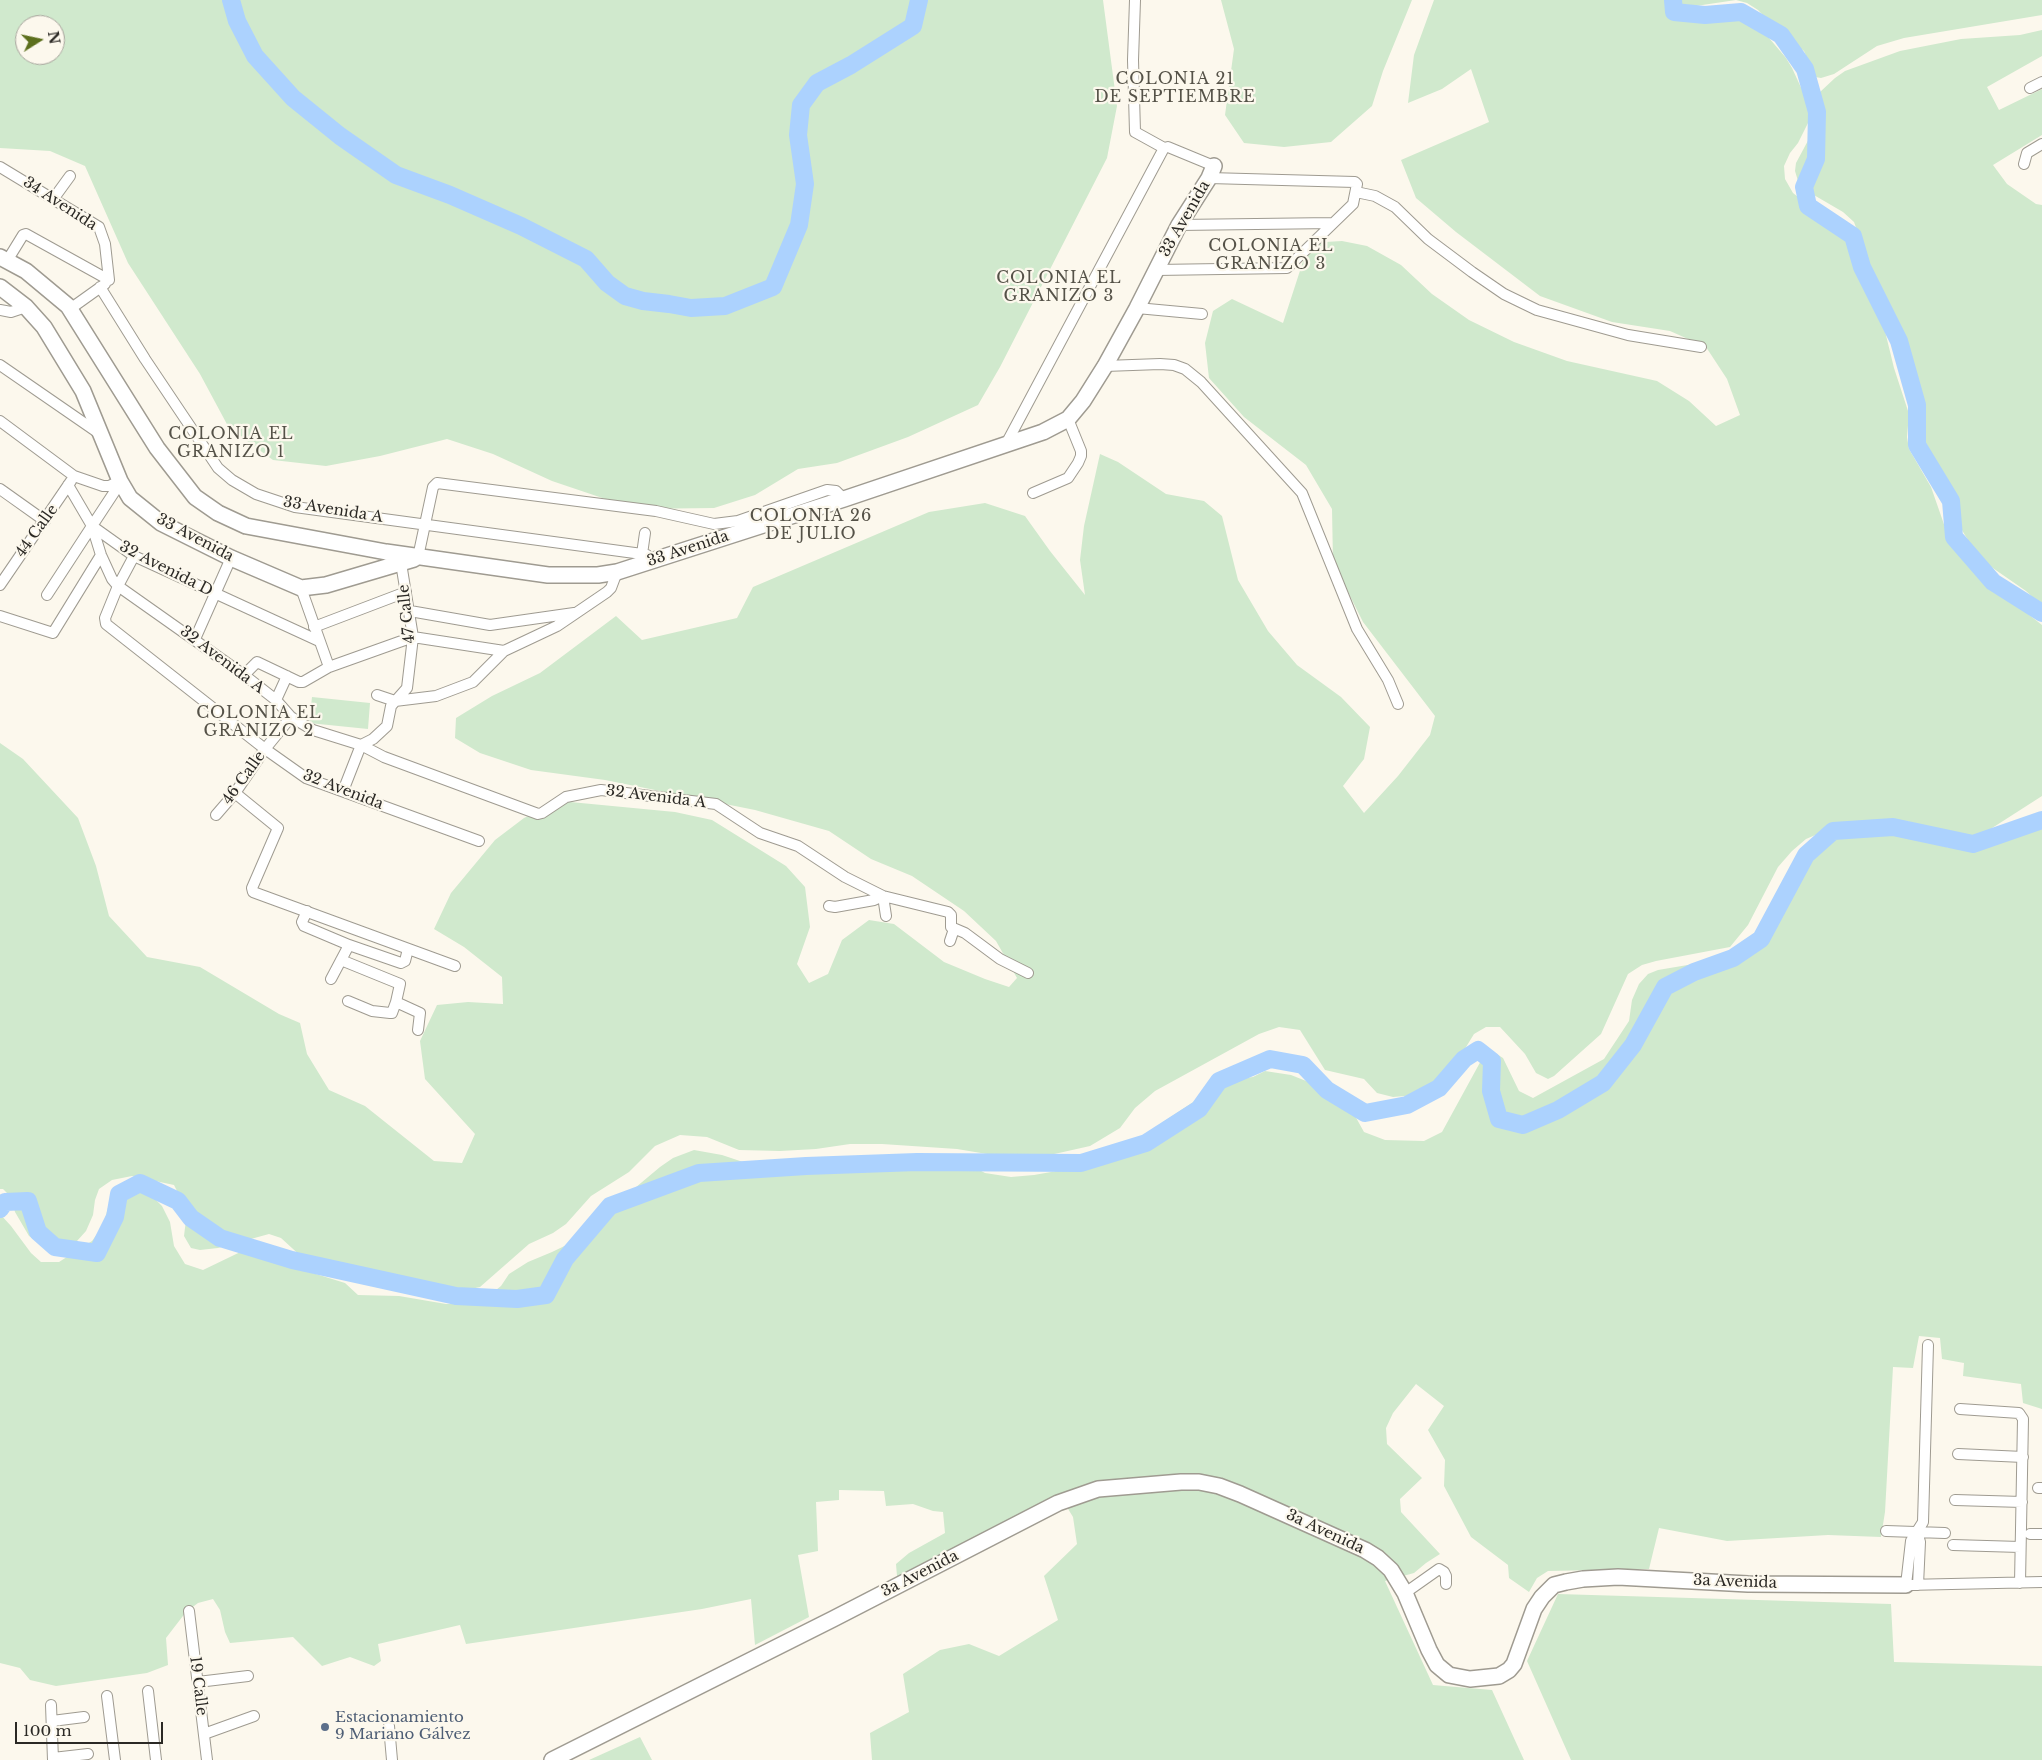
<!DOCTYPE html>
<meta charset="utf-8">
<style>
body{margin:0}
#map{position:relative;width:2042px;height:1760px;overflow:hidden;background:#fcf8ed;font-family:"Libre Baskerville",serif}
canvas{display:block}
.north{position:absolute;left:15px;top:15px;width:50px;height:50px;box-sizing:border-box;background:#fcf8ed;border:1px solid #a8a59d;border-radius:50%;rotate:80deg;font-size:14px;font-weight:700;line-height:20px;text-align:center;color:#2b2925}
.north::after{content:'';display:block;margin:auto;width:18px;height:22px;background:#5c6f1d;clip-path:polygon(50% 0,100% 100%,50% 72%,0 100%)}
.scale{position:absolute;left:15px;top:1722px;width:148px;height:22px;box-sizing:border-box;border:2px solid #2b2925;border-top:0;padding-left:6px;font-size:15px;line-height:18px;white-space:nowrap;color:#2b2925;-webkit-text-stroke:4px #fcf8ed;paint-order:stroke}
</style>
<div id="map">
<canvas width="2042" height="1760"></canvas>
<div class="north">N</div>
<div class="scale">100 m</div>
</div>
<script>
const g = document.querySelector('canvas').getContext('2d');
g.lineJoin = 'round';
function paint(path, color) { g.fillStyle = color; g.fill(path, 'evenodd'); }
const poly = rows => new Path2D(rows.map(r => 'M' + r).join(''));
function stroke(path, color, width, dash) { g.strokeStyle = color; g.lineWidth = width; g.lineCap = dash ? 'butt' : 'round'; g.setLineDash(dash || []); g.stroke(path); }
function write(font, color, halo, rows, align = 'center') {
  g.font = font + ' "Libre Baskerville",serif'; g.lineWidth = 4.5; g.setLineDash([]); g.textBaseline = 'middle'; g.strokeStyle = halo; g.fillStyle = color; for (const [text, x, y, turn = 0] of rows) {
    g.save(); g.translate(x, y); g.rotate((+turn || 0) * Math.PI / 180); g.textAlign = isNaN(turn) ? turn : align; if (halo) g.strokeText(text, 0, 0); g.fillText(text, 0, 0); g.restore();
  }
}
const green = poly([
 [0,0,1103,0,1117,106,1107,158,1000,367,978,405,908,437,837,463,798,469,755,495,714,508,635,509,552,481,493,454,447,439,380,456,326,466,273,460,229,428,200,374,128,263,85,166,50,151,0,148],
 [25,25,55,25,55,55,25,55],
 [1221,0,1412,0,1383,71,1372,106,1331,142,1284,147,1244,143,1225,115,1234,49],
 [1434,0,1666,0,1669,9,1673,13,1682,14,1726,11,1736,13,1751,20,1758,25,1786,58,1792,68,1810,107,1810,119,1798,143,1790,153,1784,166,1785,179,1793,193,1807,204,1834,216,1850,239,1864,278,1884,327,1894,368,1909,414,1907,437,1909,449,1931,487,1947,533,1960,556,1976,573,2042,625,2042,796,1989,830,1970,840,1951,837,1907,821,1851,824,1825,831,1806,839,1792,851,1778,867,1748,925,1730,947,1656,961,1642,965,1628,974,1601,1034,1554,1076,1548,1079,1536,1073,1525,1054,1500,1027,1486,1027,1474,1034,1463,1052,1451,1082,1440,1093,1393,1097,1377,1093,1364,1079,1325,1070,1300,1030,1279,1027,1259,1034,1155,1091,1135,1108,1120,1128,1090,1146,1041,1157,1011,1158,957,1149,882,1144,850,1144,816,1149,780,1151,739,1150,707,1137,680,1135,655,1146,629,1172,591,1196,566,1224,553,1233,529,1244,480,1287,462,1291,444,1293,392,1286,354,1279,304,1259,281,1238,269,1234,218,1248,200,1250,191,1248,184,1236,186,1220,183,1203,174,1185,132,1176,112,1180,99,1189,95,1200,93,1215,86,1231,77,1241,64,1248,49,1249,29,1236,15,1212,11,1197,3,1189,0,1189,0,743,23,759,78,818,96,866,109,916,147,957,200,967,279,1014,300,1023,307,1054,329,1090,365,1106,434,1161,462,1163,475,1134,425,1079,420,1041,437,1005,468,1002,503,1004,502,977,464,947,434,929,451,893,495,840,524,818,560,801,675,812,712,820,786,866,805,887,810,927,797,964,809,983,828,974,842,940,869,920,894,924,944,962,985,979,1009,987,1017,978,996,941,964,911,912,876,871,859,829,831,755,810,605,780,531,770,480,753,455,738,456,718,492,696,540,673,616,616,642,640,737,618,753,587,929,512,985,503,1025,516,1050,551,1085,595,1080,560,1084,526,1100,454,1118,462,1166,494,1204,501,1222,516,1238,580,1268,631,1297,665,1341,697,1370,727,1364,759,1343,786,1364,813,1398,776,1430,735,1435,716,1363,622,1333,562,1332,509,1306,465,1244,417,1209,378,1205,343,1213,311,1232,299,1283,323,1309,243,1342,241,1367,246,1401,265,1432,294,1469,320,1514,342,1567,361,1657,381,1689,401,1716,426,1740,415,1727,379,1706,347,1670,331,1612,322,1540,296,1456,232,1416,198,1401,160,1489,122,1471,69,1442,89,1408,103,1414,55],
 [1679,0,2042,0,2042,15,1904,38,1877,46,1834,74,1821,78,1815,77,1804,51,1781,34,1758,10,1747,3,1736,0,1689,7,1681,5],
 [2042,30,2042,56,1987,87,1999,110,2042,89,2042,135,1993,165,2007,184,2036,204,2042,205,2042,606,2026,591,1987,564,1975,552,1956,520,1924,459,1922,450,1924,438,1912,380,1854,222,1843,212,1807,191,1798,181,1795,171,1796,163,1811,135,1820,92,1835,78,1845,71,1900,51,1961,39,2020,35],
 [312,697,370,703,368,729,309,723],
 [2042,820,2042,1409,2023,1403,2021,1384,1963,1376,1964,1363,1942,1359,1940,1338,1919,1336,1913,1368,1893,1367,1885,1512,1881,1537,1828,1535,1727,1541,1659,1528,1649,1569,1548,1571,1537,1578,1529,1592,1509,1578,1508,1565,1471,1537,1444,1486,1445,1460,1428,1430,1444,1406,1416,1384,1393,1413,1386,1428,1387,1444,1422,1478,1400,1499,1401,1512,1440,1554,1426,1563,1414,1573,1385,1581,1433,1685,1492,1690,1524,1760,872,1760,870,1733,909,1712,903,1674,940,1650,969,1644,999,1656,1058,1620,1044,1576,1077,1544,1073,1517,1062,1499,910,1576,897,1576,896,1564,909,1553,945,1533,943,1512,933,1511,913,1504,886,1506,884,1491,839,1490,839,1500,816,1502,818,1551,798,1555,809,1617,755,1645,751,1599,702,1609,466,1644,460,1625,378,1644,381,1661,374,1666,350,1657,322,1666,293,1637,230,1643,225,1632,220,1610,213,1599,198,1603,186,1612,166,1638,168,1665,147,1673,56,1686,30,1680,20,1668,0,1663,0,1214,11,1226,31,1253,41,1262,59,1262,92,1241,103,1226,109,1204,123,1190,147,1191,162,1206,170,1222,174,1246,185,1264,203,1270,259,1243,272,1245,283,1260,303,1270,345,1283,358,1295,399,1296,446,1304,463,1304,487,1297,501,1286,509,1274,528,1262,552,1252,581,1238,592,1224,660,1167,673,1158,694,1150,722,1155,749,1164,823,1171,858,1171,933,1164,972,1166,985,1173,1011,1177,1034,1175,1108,1162,1138,1148,1163,1122,1225,1081,1253,1077,1265,1071,1291,1075,1344,1096,1364,1132,1385,1140,1424,1141,1442,1132,1483,1057,1492,1051,1503,1058,1519,1091,1533,1098,1604,1059,1629,1021,1632,1000,1639,984,1648,974,1658,970,1729,958,1741,951,1755,937,1767,920,1795,858,1806,845,1817,840,1856,834,1873,830,1890,831,1950,848,1983,848,2003,841],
 [1558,1594,1891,1604,1894,1662,2042,1666,2042,1760,1571,1760,1527,1661],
 [640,1737,652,1760,589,1760]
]);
const river = poly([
 [231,0,237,21,255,56,293,98,340,136,396,175,450,195,521,226,586,259,607,283,625,296,643,301,669,304,691,308,725,306,773,287,799,225,805,184,798,135,801,105,817,83,851,65,913,26,919,0],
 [1673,0,1674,12,1705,15,1741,12,1781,35,1805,69,1817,112,1816,159,1804,187,1808,206,1853,236,1862,267,1899,341,1917,405,1917,445,1951,501,1954,537,1993,582,2042,613],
 [0,1209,5,1202,28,1201,38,1232,55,1247,97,1253,115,1217,119,1194,140,1183,178,1201,191,1218,220,1238,292,1260,456,1296,517,1299,546,1295,565,1259,610,1206,699,1173,806,1166,917,1162,1081,1163,1146,1143,1199,1109,1219,1081,1270,1059,1303,1065,1327,1090,1365,1113,1407,1105,1439,1088,1464,1059,1478,1050,1492,1061,1491,1091,1499,1119,1523,1125,1558,1110,1603,1083,1633,1045,1665,987,1694,972,1733,958,1761,939,1806,855,1833,831,1893,827,1973,844,2042,820]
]);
const street = poly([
 [1135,0,1133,60,1135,132,1164,148],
 [2030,88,2042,82],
 [2024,164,2027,153,2042,144],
 [0,167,99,227,105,244,109,280],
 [1356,192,1375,196,1395,207,1428,239,1472,272,1504,294,1537,310,1628,335,1701,347],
 [54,198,70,176],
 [1179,225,1333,223],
 [7,261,23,235,26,234,109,280],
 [1156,270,1287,268,1353,204,1357,184,1355,182,1209,178],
 [100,287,145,359,218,468,232,480,256,494,295,507,642,554],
 [1137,308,1202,314],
 [70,309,105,284],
 [0,310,11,312,26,307],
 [0,365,100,434],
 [1105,366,1160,364,1174,365,1185,369,1201,382,1302,493,1357,629,1388,680,1398,704],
 [0,421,74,476,103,486,109,486,120,481],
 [1006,444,1164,148,1168,147,1214,166],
 [68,485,92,526,101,555,112,579,118,586,244,675,276,700,291,717,313,730,361,745,384,757,538,814,542,813,566,797,601,790,716,804,760,833,798,846,845,877,883,896,948,912,951,915,951,927,965,933,1000,959,1028,973],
 [0,489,45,521],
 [1033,493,1068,478,1078,463,1081,456,1081,451,1068,419],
 [92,526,115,491,113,485],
 [645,533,642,554,647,555],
 [134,556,118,586,105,618,106,624,265,749,306,778,479,841],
 [418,557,433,487,437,483,656,511,714,524,738,521,827,490,836,491,844,499],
 [0,585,71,481],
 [301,588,329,667],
 [47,595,92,526,134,556,319,641],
 [410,611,490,625,574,613],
 [0,616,53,633,101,555],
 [314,627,406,592],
 [195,639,231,558],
 [244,675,257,662,299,682,303,682,329,667,413,637,504,651],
 [377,695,395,701,436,696,473,682,504,651,557,626,607,592,611,588,617,572],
 [276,700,287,676],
 [343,791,361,745,373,739,387,726,391,706,407,688,413,637,401,563],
 [235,793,278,828,252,888,253,892,455,966],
 [216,815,235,793,265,749,291,717],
 [829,906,835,907,874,900,883,896,886,916],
 [307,911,302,922,304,926,349,945,401,963,405,961,408,949],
 [950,941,954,929],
 [341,960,400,984,396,1002,420,1013,418,1030],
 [331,979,349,945],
 [348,1001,372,1011,390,1013,392,1013,396,1002],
 [1928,1345,1923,1522,1911,1541,1906,1585,2042,1582],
 [1960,1409,2019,1413,2023,1419,2020,1583],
 [1958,1454,2023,1457],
 [2038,1488,2042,1488],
 [1955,1500,2022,1502],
 [1886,1531,1945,1533],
 [1917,1532,1920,1542,1918,1585],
 [2030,1534,2042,1534],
 [1953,1545,2020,1547],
 [1405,1593,1439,1569,1444,1572,1446,1576,1446,1584],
 [189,1611,207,1760],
 [198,1682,248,1676],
 [148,1691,156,1760],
 [107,1696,115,1760],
 [51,1705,53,1760],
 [52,1721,84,1717],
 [389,1726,392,1760],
 [204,1734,254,1716],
 [53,1758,88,1754]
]);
const secondary = poly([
 [0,257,26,271,68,306,157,448,195,497,218,513,246,526,386,552,548,575,598,575,617,572,844,499,1043,432,1068,419,1083,401,1105,366,1137,308,1179,225,1209,178,1214,166],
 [0,287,26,307,44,327,83,391,120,481,130,498,161,523,231,558,301,588,326,585,414,559],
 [552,1760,833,1619,1058,1503,1098,1489,1181,1482,1199,1482,1219,1486,1240,1494,1365,1550,1378,1558,1391,1570,1405,1593,1429,1650,1437,1665,1449,1675,1470,1679,1499,1676,1509,1670,1514,1664,1534,1609,1542,1597,1554,1585,1566,1582,1583,1579,1618,1577,1748,1584,1906,1585]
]);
const markers = [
 [325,1727,5,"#5c6f8a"]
];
const streetNames = [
 ["34 Avenida",60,204,33],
 ["33 Avenida",1185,219,-60],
 ["33 Avenida A",333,510,9],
 ["44 Calle",37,531,-54],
 ["33 Avenida",195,538,28],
 ["33 Avenida",688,549,-18],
 ["32 Avenida D",166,569,27],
 ["47 Calle",407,614,-96],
 ["32 Avenida A",222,660,37],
 ["46 Calle",244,778,-54],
 ["32 Avenida",343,790,21],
 ["32 Avenida A",656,797,7],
 ["3a Avenida",1325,1532,25],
 ["3a Avenida",920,1574,-27],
 ["3a Avenida",1735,1582,2],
 ["19 Calle",198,1686,83]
];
const serviceNames = [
 ["Estacionamiento",335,1718],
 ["9 Mariano Gálvez",335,1735]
];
const neighbourhoodNames = [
 ["COLONIA 21",1175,79],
 ["DE SEPTIEMBRE",1175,97],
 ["COLONIA EL",1271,246],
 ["GRANIZO 3",1271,264],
 ["COLONIA EL",1059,278],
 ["GRANIZO 3",1059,296],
 ["COLONIA EL",231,434],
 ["GRANIZO 1",231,452],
 ["COLONIA 26",811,516],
 ["DE JULIO",811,534],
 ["COLONIA EL",259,713],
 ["GRANIZO 2",259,731]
];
paint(green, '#d0e9cd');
stroke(river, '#acd2fe', 18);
stroke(street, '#9f9b91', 12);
stroke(secondary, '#9f9b91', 18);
stroke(street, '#fff', 10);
stroke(secondary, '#fff', 15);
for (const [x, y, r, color] of markers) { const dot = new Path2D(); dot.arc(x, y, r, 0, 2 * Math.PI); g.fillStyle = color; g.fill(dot); stroke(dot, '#fcf8ed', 2); }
write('15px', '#2b2925', '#fcf8ed', streetNames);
write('15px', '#4e5e75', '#fcf8ed', serviceNames, 'left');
g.letterSpacing = '1px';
write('16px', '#555248', '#fcf8ed', neighbourhoodNames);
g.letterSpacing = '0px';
</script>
